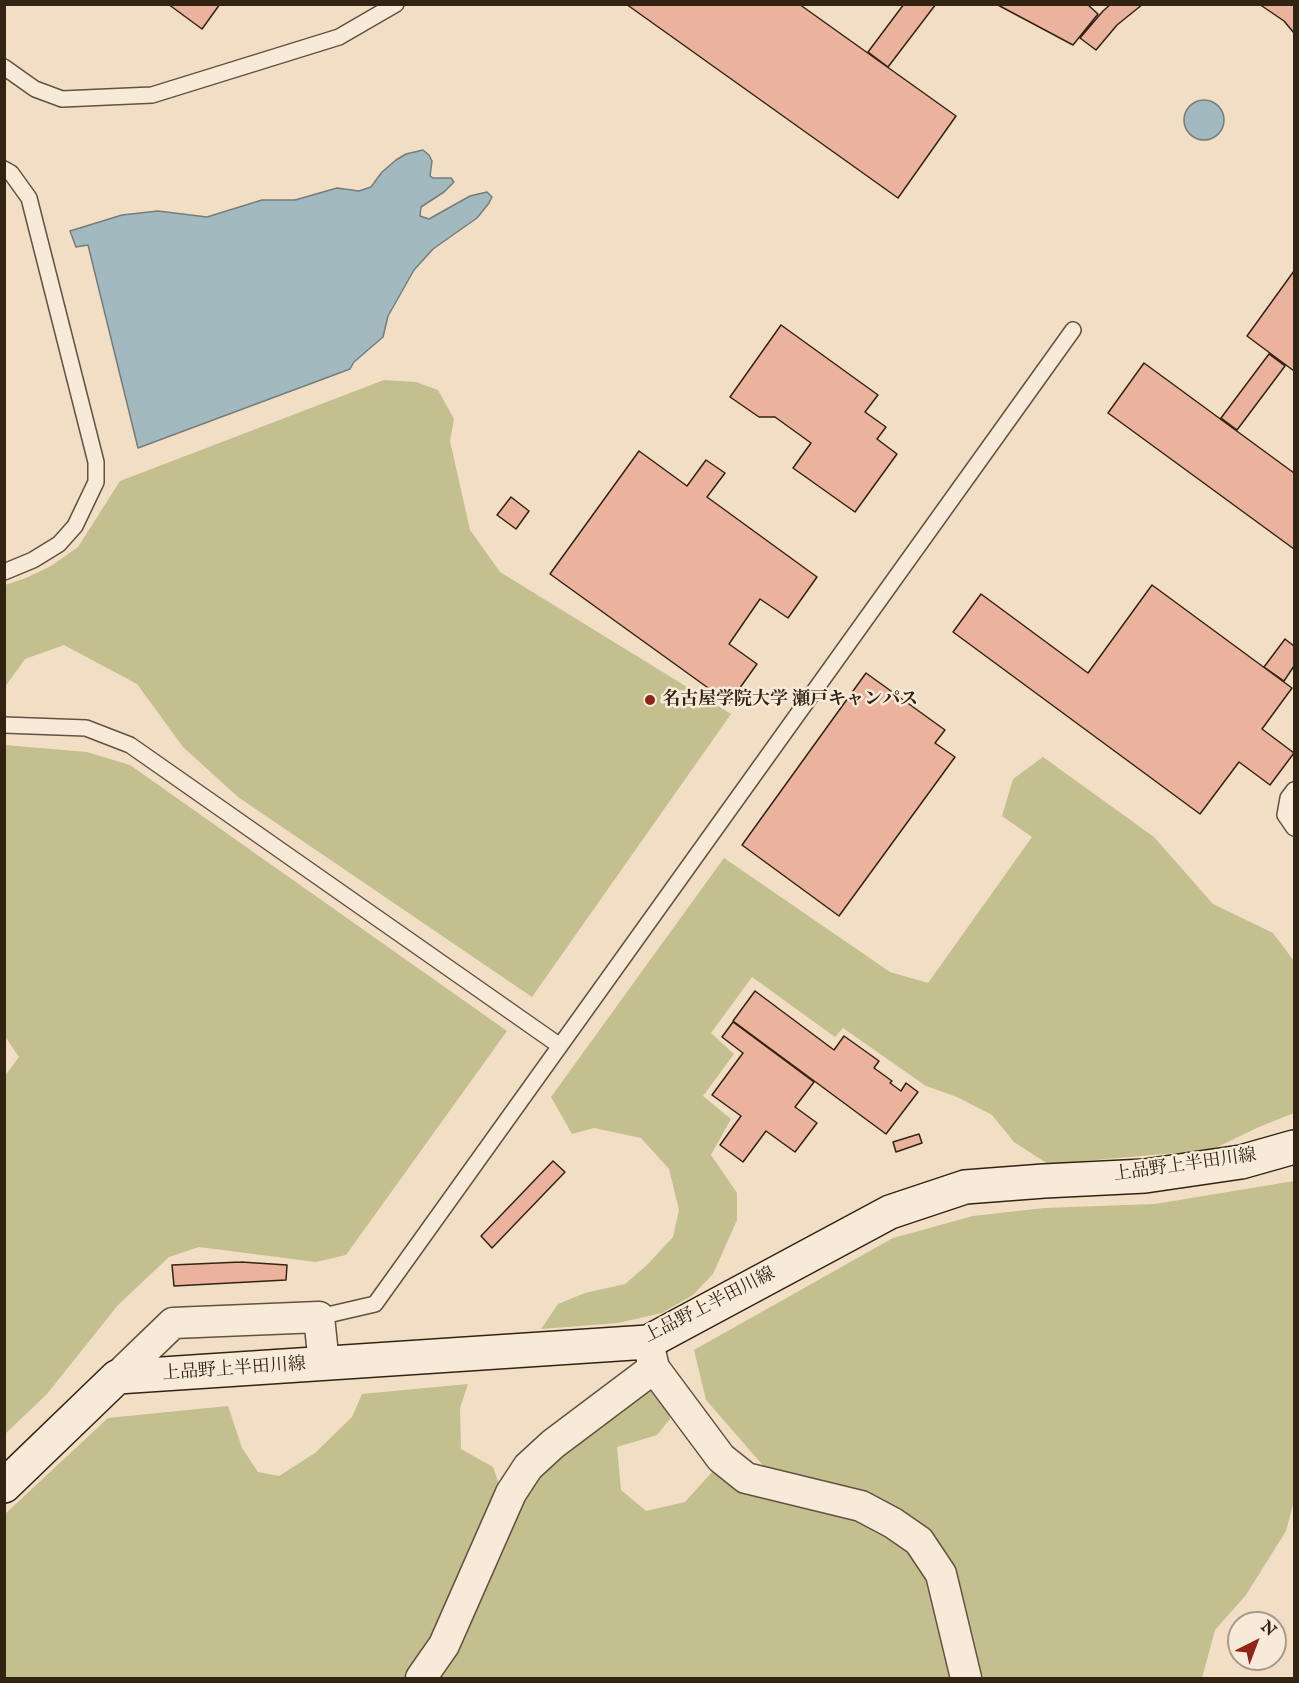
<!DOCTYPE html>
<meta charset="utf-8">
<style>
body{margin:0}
#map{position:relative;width:1299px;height:1683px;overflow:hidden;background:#f2dec4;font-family:"IM FELL English",serif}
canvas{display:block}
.frame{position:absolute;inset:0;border:6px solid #322313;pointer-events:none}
.north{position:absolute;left:1227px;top:1611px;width:60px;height:60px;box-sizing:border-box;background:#f7ead9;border:2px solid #a89a8a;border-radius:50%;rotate:42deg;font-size:16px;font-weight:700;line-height:24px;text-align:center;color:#322313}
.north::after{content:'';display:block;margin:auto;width:21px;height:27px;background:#8f2418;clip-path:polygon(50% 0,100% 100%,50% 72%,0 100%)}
</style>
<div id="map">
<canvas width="1299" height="1683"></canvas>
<div class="frame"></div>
<div class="north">N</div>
</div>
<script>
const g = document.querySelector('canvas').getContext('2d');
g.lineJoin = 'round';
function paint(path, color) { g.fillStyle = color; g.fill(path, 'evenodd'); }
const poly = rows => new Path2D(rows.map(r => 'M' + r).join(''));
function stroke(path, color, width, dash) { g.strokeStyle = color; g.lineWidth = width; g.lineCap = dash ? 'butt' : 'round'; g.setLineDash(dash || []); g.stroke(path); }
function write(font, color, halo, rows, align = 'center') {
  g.font = font + ' "IM FELL English","Noto Serif JP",serif'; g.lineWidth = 5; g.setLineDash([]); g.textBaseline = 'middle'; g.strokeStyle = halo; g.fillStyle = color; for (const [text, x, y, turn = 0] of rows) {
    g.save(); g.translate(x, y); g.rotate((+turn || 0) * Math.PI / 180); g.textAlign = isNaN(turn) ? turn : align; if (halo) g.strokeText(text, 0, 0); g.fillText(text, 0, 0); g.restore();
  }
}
const green = poly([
 [384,380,416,382,438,390,454,419,450,441,470,530,500,572,731,714,532,997,238,797,183,747,137,684,64,645,25,659,5,687,5,585,26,578,51,566,78,547,120,481],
 [5,745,87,752,130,765,507,1031,346,1255,316,1262,199,1247,169,1257,118,1305,47,1394,5,1434,4,1077,19,1057,4,1035],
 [1043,757,1154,837,1213,904,1273,933,1294,961,1294,1113,1259,1127,1211,1150,1048,1164,1014,1142,992,1115,957,1097,926,1086,843,1028,835,1037,752,977,711,1033,734,1054,703,1096,731,1119,711,1155,737,1193,737,1220,713,1274,693,1295,662,1313,618,1323,541,1329,558,1304,585,1293,625,1284,647,1265,673,1237,679,1210,669,1169,641,1138,594,1128,572,1134,551,1097,724,858,890,972,928,983,1032,837,1002,816,1013,779],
 [1294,1181,1294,1501,1286,1531,1246,1595,1215,1630,1202,1678,976,1678,949,1569,767,1470,706,1400,694,1350,893,1238,973,1216,1044,1208,1155,1204],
 [468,1384,460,1408,461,1449,493,1467,501,1490,433,1643,408,1678,5,1678,5,1514,108,1418,228,1406,242,1448,258,1472,279,1476,315,1453,352,1417,362,1394],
 [645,1388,656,1392,669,1410,670,1419,657,1435,617,1447,621,1490,646,1511,685,1502,713,1471,845,1513,902,1541,929,1577,954,1678,434,1678,530,1482,554,1456]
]);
const water = poly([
 '1184 120a20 20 0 1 1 40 0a20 20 0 1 1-40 0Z',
 [423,150,429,155,432,161,430,176,433,178,451,178,454,182,444,192,421,207,420,216,429,219,470,196,487,192,492,197,489,203,477,218,433,249,414,270,388,316,383,337,354,362,350,369,138,448,88,245,76,247,70,231,122,215,158,211,207,217,262,200,295,200,337,188,359,191,371,187,382,172,396,160,406,154,423,150]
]);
const building = poly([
 [168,4,220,4,202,29,168,4],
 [626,4,799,4,956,116,898,198,626,4],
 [904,4,936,4,888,67,868,52,904,4],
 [996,4,1087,4,1098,14,1073,45,996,4],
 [1111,4,1143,4,1117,25,1096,50,1080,38,1103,11,1111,4],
 [1259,4,1294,4,1294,33,1284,21,1259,4],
 [1294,271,1294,371,1247,336,1294,271],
 [781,325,878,395,865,412,886,427,877,439,897,454,855,512,793,468,811,443,775,417,759,417,730,397,781,325],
 [1269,354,1285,366,1237,430,1221,418,1269,354],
 [1144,363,1294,473,1294,549,1108,413,1144,363],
 [639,451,687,486,706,460,725,473,707,497,817,577,788,618,760,599,729,644,757,664,729,703,550,574,639,451],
 [511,497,529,511,516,529,497,515,511,497],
 [1152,585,1292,688,1262,729,1294,753,1270,785,1239,762,1200,814,953,632,981,594,1088,673,1152,585],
 [1285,639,1294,646,1294,666,1284,681,1264,667,1285,639],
 [866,673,945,730,935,743,955,757,839,916,742,845,866,673],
 [755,991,834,1050,844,1036,879,1061,874,1068,892,1081,890,1083,901,1091,906,1083,918,1092,886,1134,733,1021,755,991],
 [733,1022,814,1082,795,1107,817,1123,795,1152,766,1131,743,1162,720,1145,741,1116,712,1095,743,1053,722,1037,733,1022],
 [919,1134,922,1143,896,1152,893,1142,919,1134],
 [553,1161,565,1172,492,1248,481,1236,553,1161],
 [241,1262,287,1265,286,1280,174,1286,172,1265,241,1262]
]);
const lane = poly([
 [4,67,35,89,62,99,152,95,339,37,396,4],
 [4,169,11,173,29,198,96,462,96,482,75,526,59,544,33,560,4,572],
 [4,725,86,728,130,745,560,1046],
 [1294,790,1288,798,1285,815,1294,828],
 [319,1317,375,1304,1073,330]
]);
const street = poly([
 [648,1342,654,1368,721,1458,746,1478,861,1506,893,1523,919,1541,941,1574,966,1678],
 [117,1377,173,1323,319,1317,324,1364],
 [421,1678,444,1645,511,1493,528,1467,553,1444,654,1368]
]);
const secondary = poly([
 [4,1486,117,1377,648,1342,890,1212,965,1187,1044,1181,1145,1176,1241,1162,1294,1147]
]);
const markers = [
 [650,700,6,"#8f2418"]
];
const poiNames = [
 ["名古屋学院大学 瀬戸キャンパス",662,700]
];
const streetNames = [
 ["上品野上半田川線",1185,1166,-8],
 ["上品野上半田川線",710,1306,-27],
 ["上品野上半田川線",234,1370,-4]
];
paint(green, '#c3bf8f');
paint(water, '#a1b9bf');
stroke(water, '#757d7a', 1.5);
paint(building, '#ebb29d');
stroke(building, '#322313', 1.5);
stroke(lane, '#62523f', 18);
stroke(street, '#62523f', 33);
stroke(secondary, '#322313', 36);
stroke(lane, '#f7ead9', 15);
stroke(street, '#f7ead9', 30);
stroke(secondary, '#f7ead9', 33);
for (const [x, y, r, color] of markers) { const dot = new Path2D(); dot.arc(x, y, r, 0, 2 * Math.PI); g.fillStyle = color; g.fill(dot); stroke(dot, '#f7ead9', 2); }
write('bold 18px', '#322313', '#f7ead9', poiNames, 'left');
write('18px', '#322313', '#f7ead9', streetNames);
</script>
